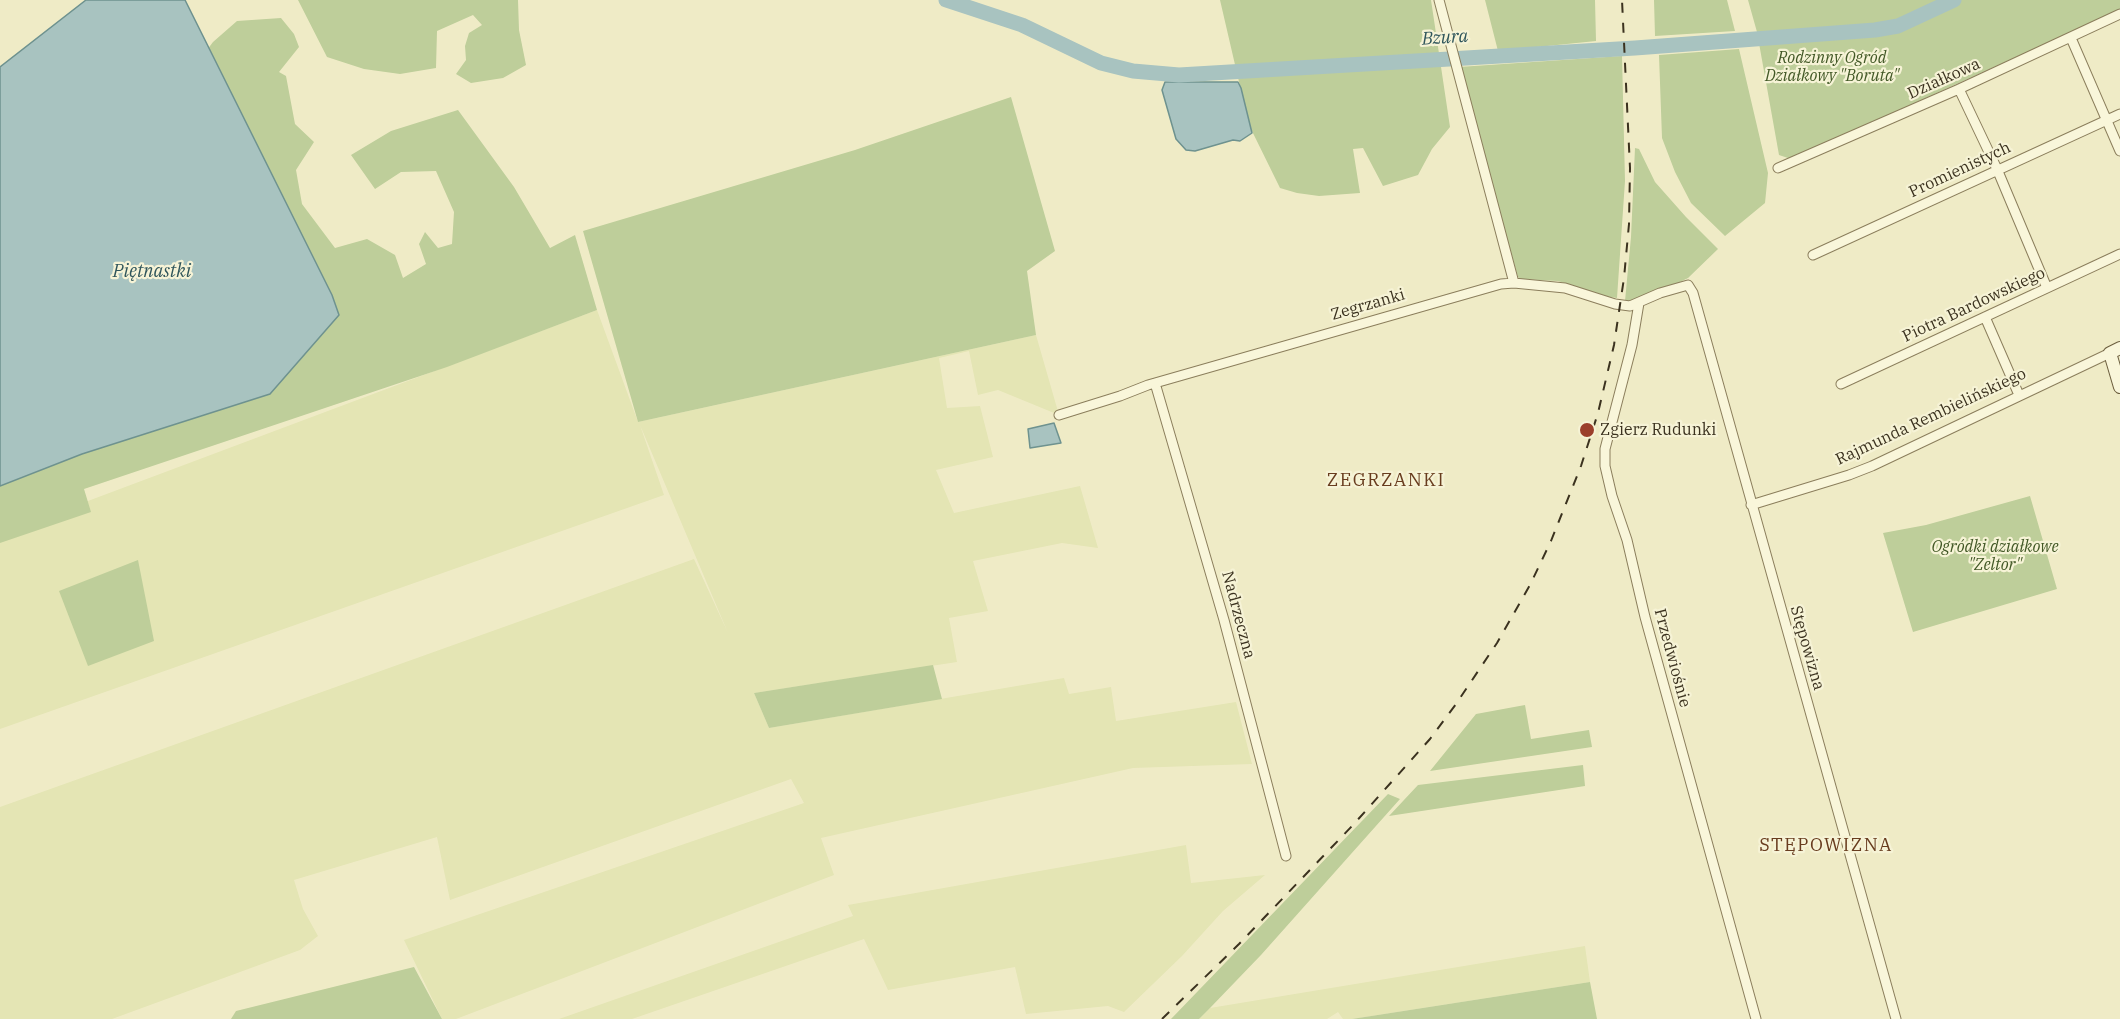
<!DOCTYPE html>
<meta charset="utf-8">
<style>
body{margin:0}
canvas{display:block;background:#efebc6}
</style>
<canvas width="2120" height="1019"></canvas>
<script>
const g = document.querySelector('canvas').getContext('2d');
g.lineJoin = 'round';
function paint(path, color) { g.fillStyle = color; g.fill(path, 'evenodd'); }
const poly = rows => new Path2D(rows.map(r => 'M' + r).join(''));
function stroke(path, color, width, dash) { g.strokeStyle = color; g.lineWidth = width; g.lineCap = dash ? 'butt' : 'round'; g.setLineDash(dash || []); g.stroke(path); }
function write(font, color, halo, rows, align = 'center') {
  g.font = font + ' "IBM Plex Serif",serif'; g.lineWidth = 4.5; g.setLineDash([]); g.textBaseline = 'middle'; g.strokeStyle = halo; g.fillStyle = color; for (const [text, x, y, turn = 0] of rows) {
    g.save(); g.translate(x, y); g.rotate((+turn || 0) * Math.PI / 180); g.textAlign = isNaN(turn) ? turn : align; if (halo) g.strokeText(text, 0, 0); g.fillText(text, 0, 0); g.restore();
  }
}
const farmland = poly([
 [597,310,638,422,1036,335,1059,415,998,390,978,395,969,351,939,358,947,408,980,406,993,457,936,470,954,513,1080,486,1098,548,1062,543,973,561,988,611,949,618,957,662,754,693,769,728,1064,678,1069,694,1111,687,1116,721,1236,702,1252,764,1133,768,821,838,834,875,456,1019,442,1019,404,940,804,803,791,779,450,900,437,837,294,880,303,909,318,936,300,950,112,1019,0,1019,0,807,694,559,728,633,640,425,664,495,0,729,0,534],
 [1186,845,1191,883,1265,875,1223,911,1182,956,1124,1012,1108,1006,1026,1014,1015,967,888,990,864,939,632,1019,559,1019,853,916,848,905],
 [1585,946,1590,982,1352,1019,1343,1019,1338,1012,1327,1019,1199,1019,1210,1008]
]);
const green = poly([
 [298,0,518,0,519,30,526,65,503,78,471,83,456,74,466,60,465,46,469,33,482,25,473,15,437,31,436,68,400,74,364,69,327,57],
 [1220,0,1431,0,1450,127,1432,149,1418,175,1383,186,1363,148,1353,149,1360,193,1319,196,1297,193,1280,188,1249,125],
 [1485,0,1595,0,1596,41,1498,51],
 [1654,0,1727,0,1735,31,1655,36],
 [1748,0,2120,0,2120,10,1791,159,1779,155,1757,32],
 [281,18,294,34,299,47,279,72,286,76,295,124,314,142,296,170,302,204,335,248,367,239,395,255,403,278,426,264,419,244,425,232,438,248,452,244,454,212,436,171,401,172,375,189,351,155,391,131,458,110,514,187,550,248,575,235,597,310,447,367,84,489,91,512,0,543,0,465,201,58,213,42,237,21],
 [1739,49,1768,173,1765,203,1725,236,1691,203,1675,172,1662,138,1659,55],
 [1622,56,1625,181,1617,298,1604,296,1558,281,1521,279,1518,277,1459,67],
 [1011,97,1055,251,1027,271,1036,335,638,422,583,231,855,150],
 [1635,148,1639,149,1655,182,1686,217,1718,249,1688,278,1676,284,1637,301,1625,301,1631,237],
 [2030,496,2057,589,1913,632,1883,533,1926,525],
 [138,560,154,641,88,666,59,591],
 [933,665,942,699,769,728,754,693],
 [1525,705,1531,739,1589,730,1592,747,1430,771,1476,714],
 [1583,765,1585,786,1389,816,1418,785],
 [1388,794,1400,799,1261,955,1210,1008,1199,1019,1171,1019],
 [414,967,442,1019,231,1019,236,1011],
 [1590,982,1597,1019,1352,1019]
]);
const water = poly([
 [86,0,185,0,332,295,339,315,270,394,82,454,0,486,0,67,86,0],
 [1165,82,1238,82,1241,88,1252,133,1240,141,1233,140,1195,151,1186,150,1176,139,1162,90,1165,82],
 [1054,423,1061,443,1030,448,1028,429,1054,423]
]);
const river = poly([
 [946,0,1022,25,1101,63,1133,71,1179,75,1635,48,1875,30,1898,26,1954,0]
]);
const street = poly([
 [1439,0,1514,283],
 [2071,38,2120,151],
 [1959,89,1997,169,2047,288],
 [1778,168,1959,89,2120,14],
 [1813,255,2120,114],
 [1639,303,1632,345,1605,449,1605,466,1612,496,1627,540,1645,617,1756,1019],
 [1985,317,2019,395],
 [1155,383,1224,620,1286,856],
 [1841,384,2120,254],
 [1059,415,1120,396,1148,385,1501,284,1514,283,1565,288,1615,304,1630,306,1660,293,1688,285,1693,293,1896,1019],
 [1751,505,1849,475,1872,466,2110,353]
]);
const secondary = poly([
 [2120,348,2110,353,2120,387]
]);
const rail = poly([
 [1162,1019,1239,944,1353,825,1430,739,1456,704,1497,643,1530,585,1551,541,1581,466,1598,413,1614,345,1624,278,1629,224,1630,168,1622,0]
]);
const markers = [
 [1587,430,8,"#9b3f2b"]
];
const parkNames = [
 ["Rodzinny Ogród",1832,58],
 ["Działkowy \"Boruta\"",1832,76],
 ["Ogródki działkowe",1995,547],
 ["\"Zeltor\"",1995,565]
];
const streetNames = [
 ["Działkowa",1944,79,-24],
 ["Promienistych",1960,170,-25],
 ["Zegrzanki",1368,305,-16],
 ["Piotra Bardowskiego",1974,305,-25],
 ["Rajmunda Rembielińskiego",1931,417,-25],
 ["Nadrzeczna",1238,615,75],
 ["Stępowizna",1807,648,74],
 ["Przedwiośnie",1672,658,75]
];
const poiNames = [
 ["Zgierz Rudunki",1600,430]
];
const waterNames = [
 ["Bzura",1445,38,-4],
 ["Piętnastki",152,272]
];
const neighbourhoodNames = [
 ["ZEGRZANKI",1386,481],
 ["STĘPOWIZNA",1826,846]
];
paint(farmland, '#e4e5b4');
paint(green, '#bece9a');
paint(water, '#a8c3c0');
stroke(water, '#6e928f', 1.5);
stroke(river, '#a8c3c0', 15);
stroke(street, '#8b7e5c', 11);
stroke(secondary, '#6d5f3f', 14);
stroke(street, '#f9f6da', 9);
stroke(secondary, '#f9f6da', 12);
stroke(rail, '#3b321f', 2, [10, 10]);
for (const [x, y, r, color] of markers) { const dot = new Path2D(); dot.arc(x, y, r, 0, 2 * Math.PI); g.fillStyle = color; g.fill(dot); stroke(dot, '#f6f3d6', 2); }
write('italic 16px', '#425826', '#f6f3d6', parkNames);
write('16px', '#3b321f', '#f6f3d6', streetNames);
write('16px', '#3b321f', '#f6f3d6', poiNames, 'left');
write('italic 18px', '#2f555b', '#f6f3d6', waterNames);
g.letterSpacing = '1.5px';
write('18px', '#683c1e', '#f6f3d6', neighbourhoodNames);
g.letterSpacing = '0px';
</script>
